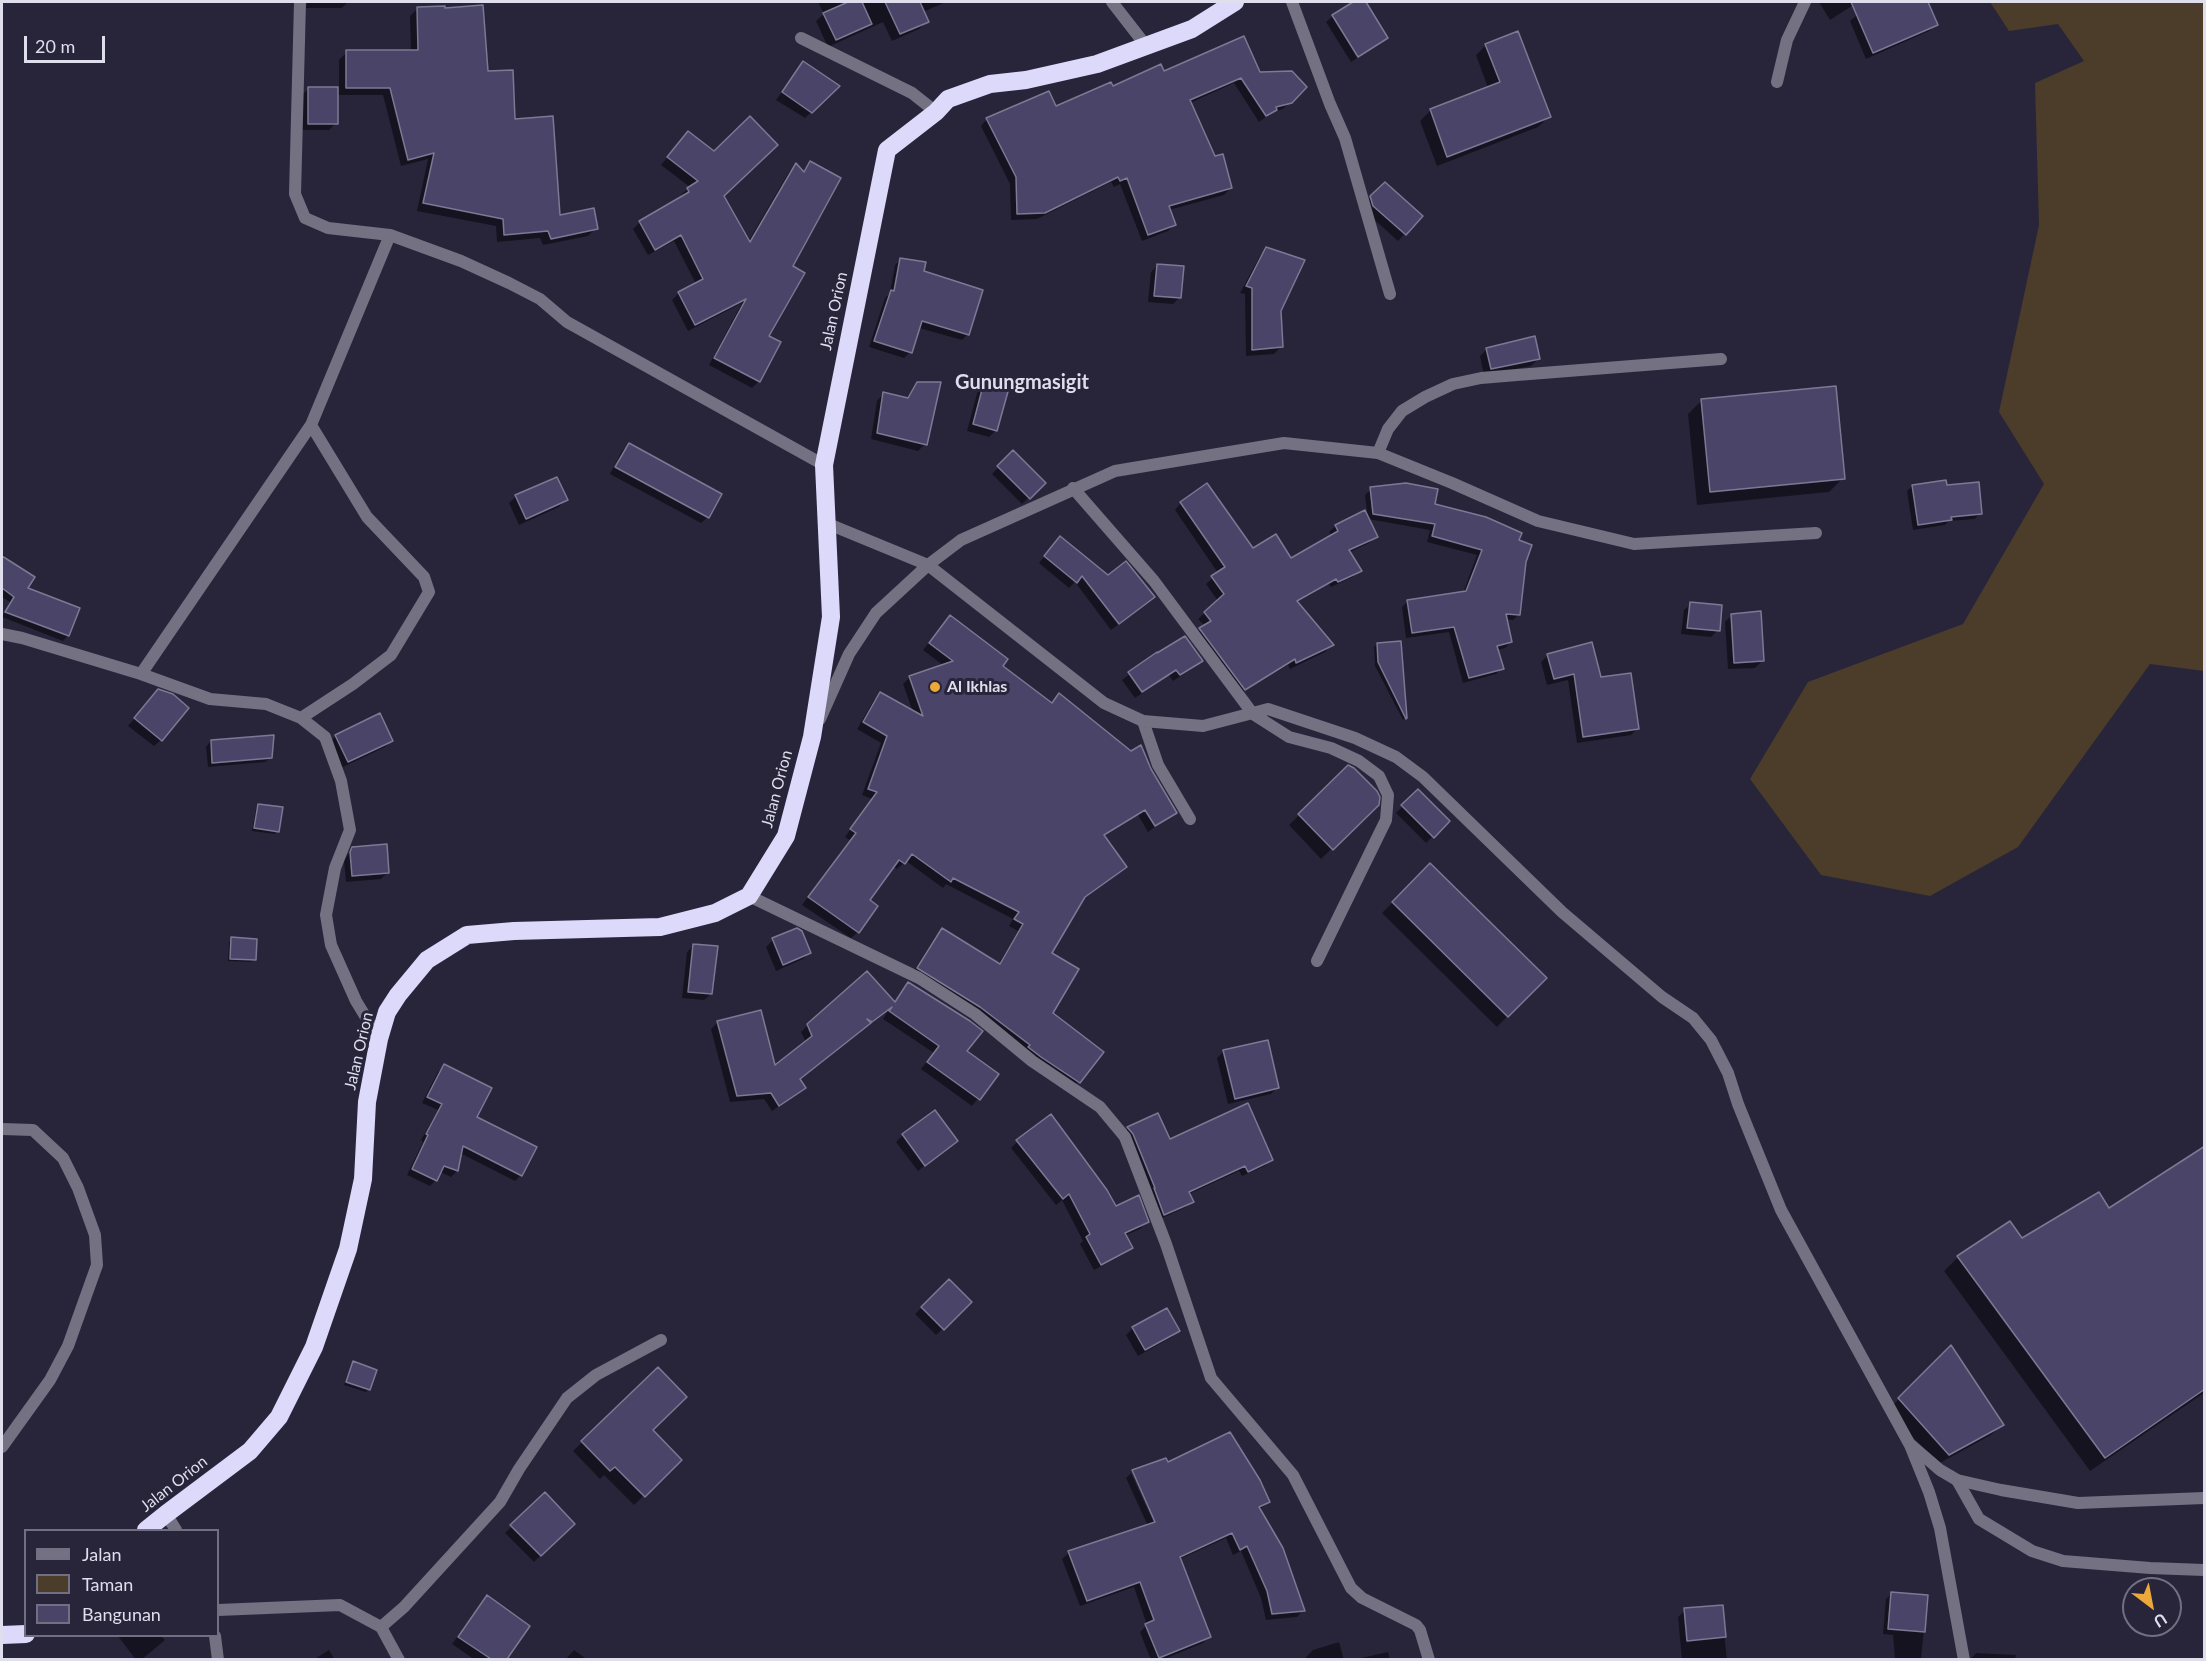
<!DOCTYPE html>
<style>
body{margin:0}
#map{position:relative;width:2206px;height:1661px;overflow:hidden;background:#28253b;font-family:Lato,sans-serif}
canvas{display:block}
.frame{position:absolute;inset:0;border:3px solid #dfdeed;pointer-events:none}
.legend{position:absolute;left:24px;top:1529px;width:195px;height:108px;box-sizing:border-box;background:#28253b;border:2px solid #716f82;margin:0;padding:8px 10px;list-style:none;font-size:18px;color:#dfdeed}
.legend li{display:flex;align-items:center;gap:12px;height:30px}
.legend b{width:30px;border:2px solid #716f82}
.north{position:absolute;left:2122px;top:1577px;width:60px;height:60px;box-sizing:border-box;background:#28253b;border:2px solid #716f82;border-radius:50%;rotate:148deg;font-size:16px;font-weight:700;line-height:24px;text-align:center;color:#dfdeed}
.north::after{content:'';display:block;margin:auto;width:21px;height:27px;background:#eba93a;clip-path:polygon(50% 0,100% 100%,50% 72%,0 100%)}
.scale{position:absolute;left:24px;top:36px;width:81px;height:27px;box-sizing:border-box;border:3px solid #dfdeed;border-top:0;padding-left:8px;font-size:18px;line-height:21px;white-space:nowrap;color:#dfdeed;-webkit-text-stroke:4px #28253b;paint-order:stroke}
</style>
<div id="map">
<canvas width="2206" height="1661"></canvas>
<div class="frame"></div>
<ul class="legend">
<li><b style="height:8px;background:#737182"></b>Jalan</li>
<li><b style="height:16px;background:#4b3d29"></b>Taman</li>
<li><b style="height:16px;background:#4a4568"></b>Bangunan</li>
</ul>
<div class="north">U</div>
<div class="scale">20 m</div>
</div>
<script>
const g = document.querySelector('canvas').getContext('2d');
g.lineJoin = 'round';
function paint(path, color) { g.fillStyle = color; g.fill(path, 'evenodd'); }
const poly = rows => new Path2D(rows.map(r => 'M' + r).join(''));
function stroke(path, color, width, dash) { g.strokeStyle = color; g.lineWidth = width; g.lineCap = dash ? 'butt' : 'round'; g.setLineDash(dash || []); g.stroke(path); }
function write(font, color, halo, rows, align = 'center') {
  g.font = font + ' Lato,sans-serif'; g.lineWidth = 6; g.setLineDash([]); g.textBaseline = 'middle'; g.strokeStyle = halo; g.fillStyle = color; for (const [text, x, y, turn = 0] of rows) {
    g.save(); g.translate(x, y); g.rotate((+turn || 0) * Math.PI / 180); g.textAlign = isNaN(turn) ? turn : align; if (halo) g.strokeText(text, 0, 0); g.fillText(text, 0, 0); g.restore();
  }
}
const green = poly([
 [1990,2,2204,2,2204,671,2150,664,2018,847,1930,896,1821,875,1750,779,1808,682,1963,624,2044,484,1999,412,2039,225,2035,83,2084,61,2058,24,2009,31]
]);
const shadow = poly([
 [307,2,348,2,342,8,306,8],
 [818,2,946,2,923,12,927,22,919,29,892,41,883,22,828,47,816,21,824,14],
 [1356,2,1364,2,1387,38,1380,44,1351,62,1326,22,1333,16],
 [1819,2,1858,2,1830,20],
 [1887,2,1926,2,1936,24,1929,31,1866,59,1850,21,1857,15],
 [418,8,486,73,513,121,559,217,596,228,588,236,543,245,540,238,497,242,496,226,417,211,428,159,401,166,383,95,336,95,336,123,329,130,302,130,302,95,309,88,339,88,339,60,347,52,411,52,410,16],
 [1486,45,1549,117,1538,127,1437,166,1420,121,1431,110,1488,88,1476,55],
 [803,63,838,86,805,118,776,100],
 [1163,73,1259,74,1305,87,1283,109,1273,112,1259,122,1234,83,1190,103,1214,158,1231,188,1224,195,1169,210,1175,224,1168,231,1142,241,1120,184,1114,187,1111,182,1037,219,1011,220,1010,184,981,126,987,119,1055,108,1112,88],
 [688,133,748,242,789,172,795,166,802,173,810,163,791,266,767,336,759,381,752,388,709,365,742,303,688,331,672,300,679,293,696,284,674,241,648,255,633,229,640,222,682,198,681,195,690,187,661,165],
 [1385,184,1421,216,1398,241,1367,213,1364,204],
 [1267,249,1279,311,1281,347,1274,354,1246,356,1245,294,1240,293,1260,256],
 [901,259,923,273,968,334,962,340,919,328,910,352,904,358,869,347,885,298,890,293,895,265],
 [1158,265,1180,297,1173,304,1148,302,1151,272],
 [1487,349,1538,359,1531,366,1484,375,1480,356],
 [985,383,996,430,989,437,967,431,978,390],
 [918,384,925,444,918,451,871,439,877,401,883,394,906,399],
 [1702,400,1843,478,1829,492,1697,505,1688,414],
 [629,444,708,517,701,523,610,474,622,451],
 [1013,452,1044,483,1022,504,992,474],
 [1912,486,1946,487,1980,513,1975,519,1949,521,1945,525,1913,530,1907,491],
 [1371,489,1434,505,1517,541,1524,562,1519,614,1513,620,1505,619,1511,642,1505,648,1497,650,1502,668,1496,674,1463,683,1449,632,1406,638,1402,607,1408,601,1463,593,1477,555,1427,542,1430,530,1368,519,1376,536,1369,543,1348,553,1360,570,1353,577,1331,587,1329,584,1296,603,1331,645,1325,652,1290,669,1288,665,1238,695,1194,636,1205,626,1198,619,1218,601,1206,584,1218,573,1175,510,1181,503,1253,550,1290,560,1332,537,1329,532,1336,526,1367,511,1365,495],
 [516,496,566,500,559,507,519,525,509,503],
 [1054,545,1108,577,1147,603,1111,630,1075,582,1069,588,1039,563],
 [2,553,13,565,26,589,68,635,63,641,2,617,10,602,2,597],
 [1691,604,1718,630,1711,637,1681,634,1684,610],
 [1732,615,1762,661,1755,668,1728,669,1725,622],
 [950,617,1001,666,1051,704,1059,695,1149,770,1175,812,1148,832,1138,815,1103,837,1125,867,1081,900,1050,954,1051,1013,1101,1053,1072,1089,911,975,935,937,942,930,998,965,1018,931,1009,926,1013,919,946,884,943,888,906,861,897,869,893,866,868,901,858,932,851,938,802,905,850,840,845,837,872,799,862,795,881,743,857,729,874,700,880,694,913,712,903,684,910,677,944,666,923,650],
 [1400,643,1405,718,1403,720,1375,666,1374,647,1377,644],
 [1156,654,1201,661,1195,667,1173,681,1169,675,1135,698,1122,680],
 [1548,655,1600,679,1638,728,1631,735,1577,743,1568,680,1547,685,1541,662],
 [152,698,161,740,154,746,128,726],
 [336,736,392,740,385,747,341,768,329,743],
 [211,741,271,757,265,762,208,767,206,747],
 [1348,767,1377,804,1321,859,1289,825],
 [1418,791,1448,821,1426,843,1396,813],
 [259,805,278,831,275,834,252,831,256,808],
 [353,848,388,872,381,879,346,882,344,860],
 [1430,865,1545,978,1497,1027,1382,913],
 [797,930,809,953,803,959,776,971,766,947,773,940],
 [232,939,254,959,251,962,228,961,229,942],
 [694,945,711,994,704,1000,682,998,687,952],
 [908,984,965,1051,997,1074,972,1106,921,1069,934,1053,883,1019,889,1009,799,1080,804,1088,772,1111,764,1099,730,1102,711,1029,718,1022,774,1068,806,1042,801,1032,808,1025,893,1003],
 [1224,1051,1278,1087,1271,1094,1228,1104,1217,1058],
 [444,1066,475,1118,521,1175,515,1181,460,1153,457,1171,451,1177,440,1172,436,1180,430,1186,407,1175,423,1142,421,1140,438,1110,422,1103,438,1072],
 [1128,1128,1169,1141,1271,1160,1265,1166,1242,1176,1239,1171,1189,1194,1192,1201,1186,1207,1158,1220,1123,1134],
 [903,1135,956,1141,918,1171,896,1142],
 [1017,1142,1115,1208,1147,1222,1140,1229,1124,1236,1131,1247,1124,1254,1094,1270,1080,1244,1083,1241,1062,1200,1056,1205,1011,1148],
 [2204,1146,2204,1393,2090,1471,1944,1271,1958,1257,2021,1240,2108,1210],
 [949,1281,970,1302,936,1335,915,1314],
 [1133,1328,1178,1330,1172,1337,1138,1356,1126,1335],
 [1951,1347,2002,1425,1991,1435,1938,1464,1888,1410],
 [353,1363,369,1389,366,1392,344,1385,351,1366],
 [658,1369,651,1430,680,1460,634,1505,604,1475,600,1479,573,1451],
 [1167,1464,1269,1502,1259,1510,1303,1610,1297,1617,1266,1620,1261,1598,1241,1551,1233,1555,1226,1538,1180,1559,1209,1636,1203,1643,1162,1660,1151,1660,1140,1632,1147,1625,1134,1587,1080,1606,1062,1559,1069,1553,1148,1526,1126,1478,1131,1473,1157,1530,1160,1529,1135,1473,1132,1473],
 [545,1494,573,1524,534,1562,505,1533],
 [1892,1593,1927,1596,1921,1660,1895,1660,1893,1635,1883,1634,1886,1599],
 [487,1597,528,1626,505,1660,475,1660,452,1644],
 [1721,1606,1727,1660,1682,1660,1678,1617,1685,1610],
 [118,1636,161,1636,165,1640,141,1660,136,1660],
 [1339,1642,1344,1660,1307,1660,1306,1657,1313,1650],
 [329,1650,335,1660,313,1660],
 [574,1650,588,1660,565,1660],
 [1388,1652,1390,1660,1356,1660,1357,1659],
 [1976,1653,2016,1655,2015,1660,1970,1660]
]);
const building = poly([
 [848,2,862,2,872,24,836,40,823,13,848,2],
 [885,2,920,2,929,22,900,34,885,2],
 [1353,2,1366,2,1388,38,1358,57,1332,15,1353,2],
 [1851,2,1928,2,1938,25,1873,53,1851,2],
 [483,5,488,71,513,70,515,119,553,116,560,215,594,208,598,229,551,239,548,231,504,235,503,219,423,203,434,153,408,160,390,88,346,88,346,50,418,50,417,7,445,6,445,8,483,5],
 [1518,31,1551,117,1447,157,1430,109,1500,82,1485,44,1518,31],
 [1244,36,1260,72,1292,71,1307,87,1292,103,1276,107,1277,110,1266,116,1241,78,1190,100,1215,156,1223,154,1232,188,1169,206,1176,225,1148,235,1127,178,1120,181,1118,177,1045,213,1017,214,1016,177,986,118,1049,91,1056,106,1111,82,1113,86,1161,64,1164,71,1244,36],
 [803,61,840,86,812,113,782,92,803,61],
 [308,87,338,87,338,124,308,124,308,87],
 [750,116,778,145,724,196,750,242,796,163,804,172,810,161,841,178,793,266,805,273,769,336,781,342,760,382,714,358,746,299,695,325,678,292,703,279,681,235,655,250,639,221,689,192,687,188,698,181,667,157,688,131,714,151,750,116],
 [1385,182,1423,216,1406,235,1373,206,1370,196,1385,182],
 [1266,247,1305,260,1281,311,1283,347,1252,350,1252,288,1246,286,1266,247],
 [900,258,926,262,924,271,983,290,969,335,922,321,912,353,874,341,891,290,894,291,900,258],
 [1157,264,1184,266,1181,298,1154,296,1157,264],
 [1535,336,1540,359,1491,369,1486,348,1535,336],
 [917,382,941,382,927,445,877,433,883,392,908,398,917,382],
 [984,382,1009,388,997,431,973,424,984,382],
 [1836,386,1845,479,1710,492,1701,399,1836,386],
 [629,443,722,494,709,518,615,467,629,443],
 [1013,450,1046,483,1030,499,997,466,1013,450],
 [557,477,568,500,526,519,515,495,557,477],
 [1946,480,1947,485,1979,482,1982,514,1951,517,1952,520,1918,525,1912,485,1946,480],
 [1207,483,1253,548,1276,534,1291,558,1338,531,1335,525,1365,510,1378,537,1349,550,1362,571,1338,582,1336,579,1297,601,1334,645,1296,663,1295,659,1245,690,1199,628,1211,621,1204,612,1224,594,1211,576,1225,567,1180,502,1207,483],
 [1406,483,1438,489,1435,504,1486,517,1522,533,1519,540,1532,545,1526,562,1520,615,1506,614,1512,642,1497,646,1504,669,1469,678,1454,627,1412,633,1407,600,1466,591,1482,550,1432,536,1435,524,1373,514,1370,487,1406,483],
 [1060,536,1108,575,1126,561,1155,597,1119,624,1082,576,1077,583,1044,556,1060,536],
 [2,556,35,577,28,588,80,608,69,636,5,612,14,597,2,588,2,556],
 [1690,602,1722,605,1720,631,1687,628,1690,602],
 [1761,611,1764,661,1734,663,1731,614,1761,611],
 [950,615,1008,659,1003,666,1052,703,1059,693,1131,751,1141,745,1151,769,1177,813,1155,826,1145,810,1104,835,1127,867,1085,897,1052,953,1079,969,1053,1013,1104,1052,1080,1083,1041,1057,1028,1047,1030,1045,980,1007,917,968,942,928,1000,964,1023,924,1014,919,1019,912,953,878,951,882,912,854,905,864,899,860,870,900,878,906,859,933,808,897,856,833,850,829,877,792,868,789,887,736,863,722,880,692,923,716,909,676,953,661,929,643,950,615],
 [1185,636,1203,661,1180,675,1176,670,1142,692,1128,672,1157,652,1157,653,1185,636],
 [1401,641,1407,718,1406,719,1378,662,1377,643,1401,641],
 [1592,642,1601,677,1631,673,1639,729,1583,737,1574,674,1554,679,1547,654,1592,642],
 [158,689,173,694,189,708,162,741,134,718,158,689],
 [380,713,393,741,348,762,335,735,380,713],
 [274,735,272,758,212,763,211,740,274,735],
 [1348,765,1354,768,1377,791,1380,797,1379,805,1333,850,1298,814,1348,765],
 [1418,789,1450,821,1434,838,1401,805,1418,789],
 [258,804,283,807,279,832,254,828,258,804],
 [387,844,389,873,352,876,350,852,352,847,387,844],
 [1430,863,1547,978,1508,1017,1392,902,1430,863],
 [797,928,802,931,811,953,783,965,772,938,797,928],
 [231,937,257,939,256,960,230,959,231,937],
 [693,944,718,946,712,994,688,992,693,944],
 [867,971,895,1002,908,982,970,1021,983,1031,967,1051,999,1074,980,1100,927,1062,939,1046,889,1011,892,1007,872,1022,867,1019,871,1023,800,1079,806,1088,779,1106,771,1093,737,1096,717,1021,761,1010,775,1065,812,1036,807,1024,867,971],
 [1268,1040,1279,1088,1235,1099,1223,1050,1268,1040],
 [444,1064,492,1088,477,1117,537,1147,522,1176,463,1146,458,1171,444,1166,437,1181,412,1169,428,1135,426,1134,442,1104,427,1097,444,1064],
 [1248,1103,1273,1160,1248,1172,1245,1166,1189,1192,1194,1202,1164,1215,1154,1188,1155,1188,1133,1134,1127,1127,1158,1113,1170,1139,1248,1103],
 [935,1110,958,1141,925,1166,902,1134,935,1110],
 [1051,1114,1107,1190,1116,1206,1139,1195,1149,1222,1125,1233,1133,1248,1101,1265,1086,1237,1090,1234,1069,1194,1063,1199,1016,1140,1051,1114],
 [2205,1146,2205,1389,2105,1458,1957,1256,2010,1221,2022,1238,2099,1192,2109,1208,2205,1146],
 [949,1279,972,1302,944,1330,921,1307,949,1279],
 [1167,1308,1180,1331,1145,1350,1132,1327,1167,1308],
 [1951,1345,2004,1425,1949,1455,1898,1398,1951,1345],
 [353,1361,377,1370,370,1390,346,1382,353,1361],
 [658,1367,687,1397,653,1430,682,1460,645,1497,615,1467,610,1471,581,1441,658,1367],
 [1230,1432,1260,1480,1270,1502,1259,1507,1283,1548,1305,1611,1272,1614,1267,1591,1247,1546,1240,1550,1232,1533,1180,1557,1211,1637,1159,1658,1145,1624,1154,1620,1140,1582,1087,1601,1068,1551,1155,1522,1132,1470,1166,1458,1168,1462,1230,1432],
 [545,1492,575,1524,541,1556,510,1525,545,1492],
 [1891,1592,1928,1595,1925,1632,1888,1629,1891,1592],
 [487,1595,530,1626,507,1659,491,1659,458,1637,487,1595],
 [1723,1605,1726,1637,1687,1641,1684,1608,1723,1605]
]);
const lane = poly([
 [1378,453,1388,429,1402,411,1425,397,1453,384,1481,378,1517,375,1721,359],
 [1143,721,1158,765,1190,819],
 [1957,1480,1979,1519,2032,1551,2063,1561,2150,1568,2204,1570],
 [218,1610,340,1605,381,1627,399,1660]
]);
const street = poly([
 [300,2,295,194,305,218,328,228,390,235,461,261,509,283,540,299,567,322,824,465],
 [1112,2,1147,47],
 [1292,2,1330,104,1345,138,1390,294],
 [801,38,912,93,936,112],
 [1777,82,1787,40,1805,2],
 [1073,488,1154,581,1253,714,1289,737,1331,748,1359,761,1379,776,1388,795,1386,820,1317,961],
 [826,523,928,565,1104,703,1143,721,1203,726,1268,709,1355,738,1396,757,1423,777,1562,912,1662,997,1693,1018,1711,1040,1728,1073,1738,1104,1781,1210,1910,1445,1929,1492,1940,1528,1964,1660],
 [2,634,22,638,141,674,210,699,266,704,301,718,325,737,341,781,350,830,335,868,326,915,331,945,356,1001,379,1039],
 [141,674,311,425,390,235],
 [301,718,353,684,391,655,429,592,424,577,367,517,311,425],
 [820,719,849,654,876,613,928,565,961,540,1115,471,1284,443,1378,453,1452,483,1538,521,1634,544,1816,533],
 [749,896,919,978,975,1014,1032,1061,1100,1107,1125,1137,1166,1244,1211,1378,1293,1475,1351,1588,1362,1598,1416,1625,1420,1630,1429,1660],
 [2,1129,33,1130,63,1158,78,1188,95,1235,97,1265,68,1346,50,1380,2,1447],
 [1911,1445,1940,1470,1957,1480,2001,1490,2078,1503,2204,1498],
 [166,1514,176,1530],
 [381,1627,404,1607,500,1502,519,1469,567,1398,596,1375,661,1340],
 [215,1636,218,1660]
]);
const highway = poly([
 [146,1530,166,1514,250,1451,279,1417,314,1347,348,1249,363,1179,367,1102,379,1039,387,1012,398,995,427,960,467,935,514,931,660,927,715,913,749,896,786,836,812,737,831,617,824,465,887,150,936,112,948,99,990,84,1026,80,1097,64,1192,29,1235,2],
 [2,1635,26,1634]
]);
const markers = [
 [935,687,6,"#eba93a"]
];
const streetNames = [
 ["Jalan Orion",834,311,-78],
 ["Jalan Orion",777,789,-75],
 ["Jalan Orion",359,1051,-77],
 ["Jalan Orion",174,1484,-38]
];
const poiNames = [
 ["Al Ikhlas",947,687]
];
const quarterNames = [
 ["Gunungmasigit",1022,383]
];
paint(green, '#4b3d29');
paint(shadow, '#0007');
paint(building, '#4a4568');
stroke(building, '#7c7994', 1.5);
stroke(lane, '#737182', 12);
stroke(street, '#737182', 12);
stroke(highway, '#dcd9fb', 18);
for (const [x, y, r, color] of markers) { const dot = new Path2D(); dot.arc(x, y, r, 0, 2 * Math.PI); g.fillStyle = color; g.fill(dot); stroke(dot, '#28253b', 2); }
write('16px', '#dfdeed', '#28253b', streetNames);
write('bold 16px', '#dfdeed', '#28253b', poiNames, 'left');
write('bold 20px', '#dfdeed', '#28253b', quarterNames);
</script>
